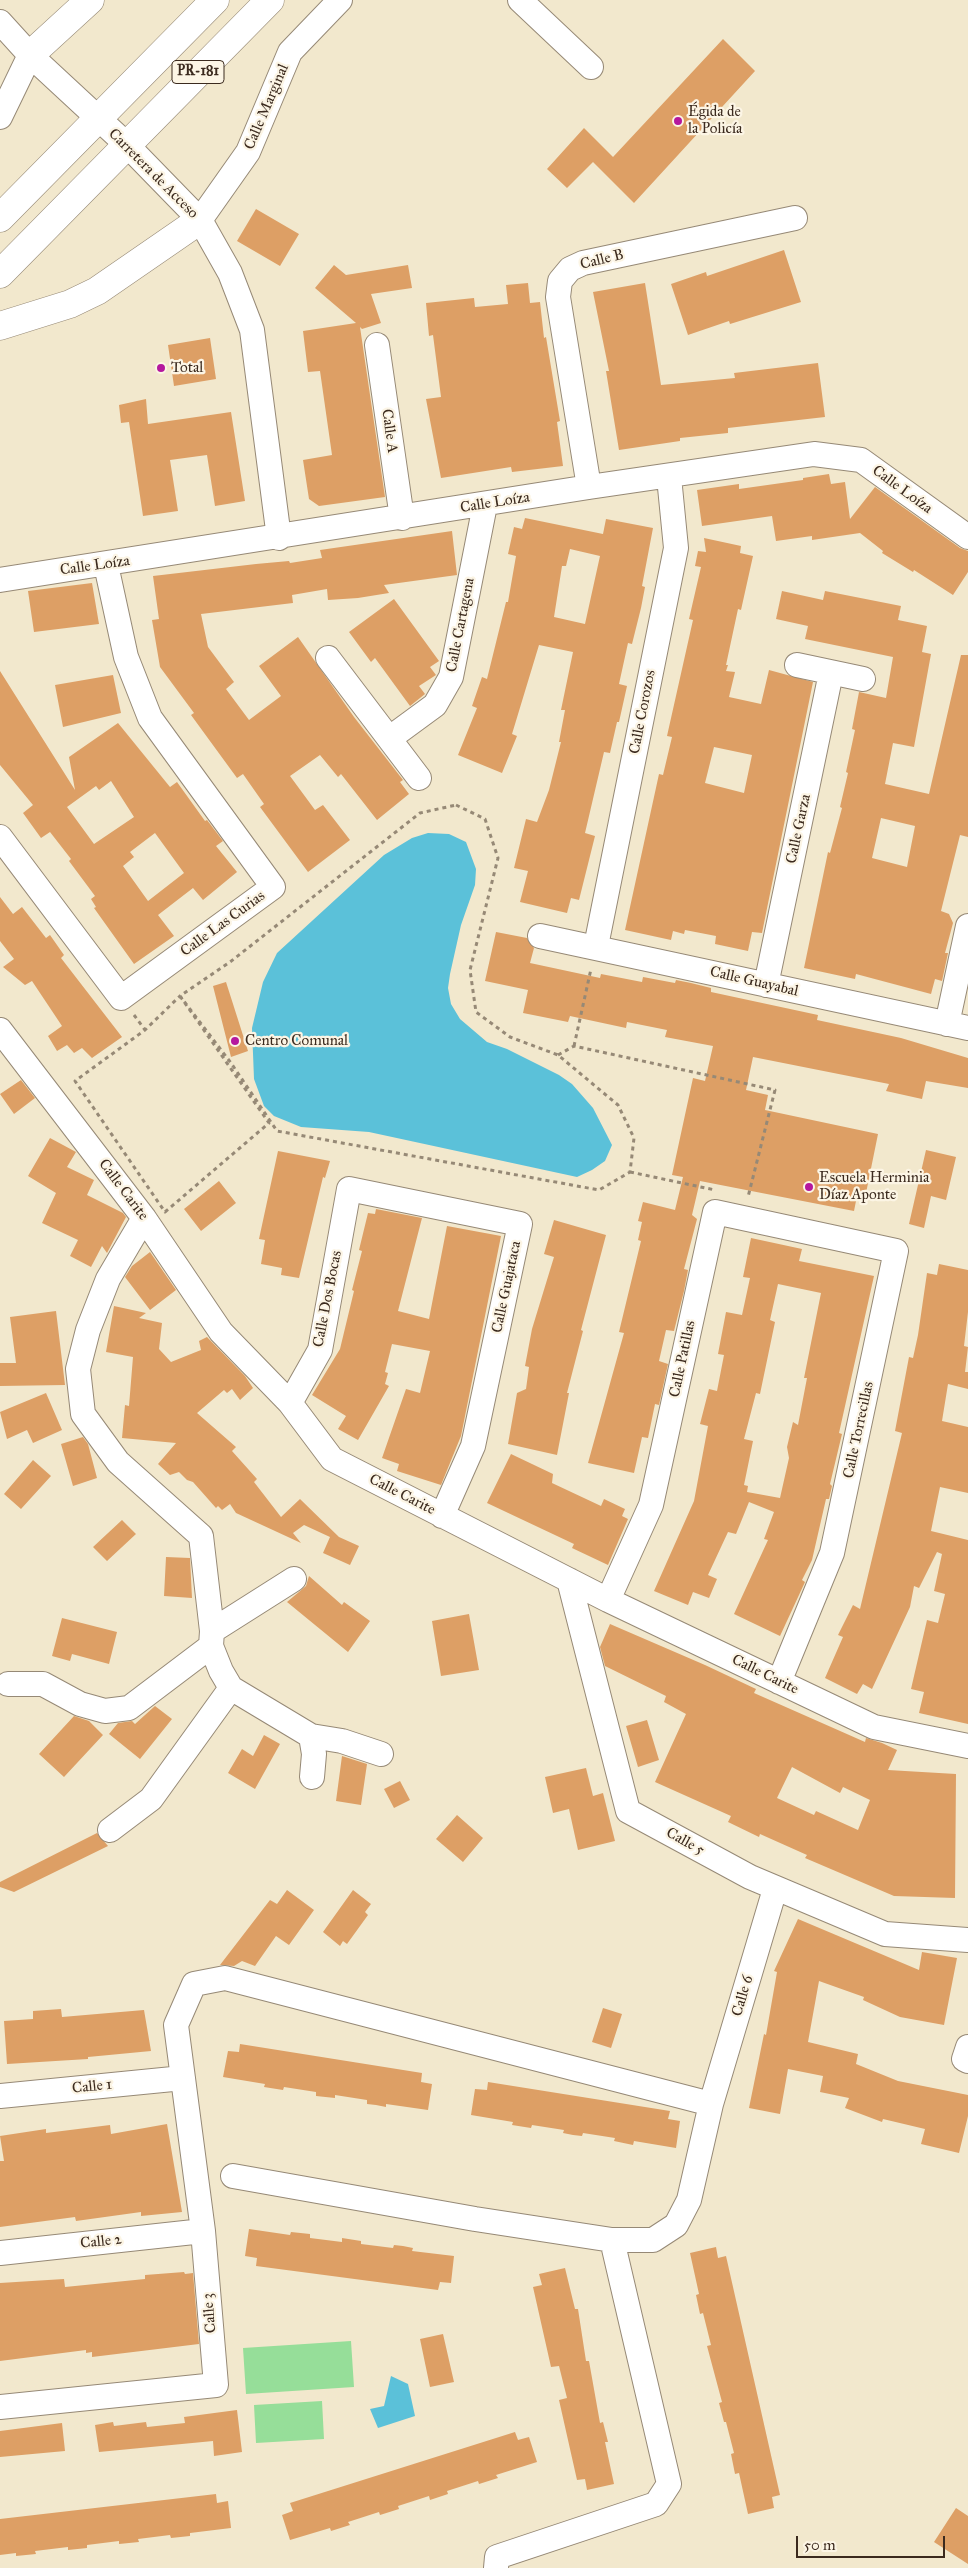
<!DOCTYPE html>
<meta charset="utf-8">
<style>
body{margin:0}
#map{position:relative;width:968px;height:2568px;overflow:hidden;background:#f2e8cd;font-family:"IM FELL Great Primer",serif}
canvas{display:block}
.scale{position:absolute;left:796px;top:2536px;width:149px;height:22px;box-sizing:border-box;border:2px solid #3b2a1e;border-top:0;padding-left:6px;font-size:15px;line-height:18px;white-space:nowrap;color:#3b2a1e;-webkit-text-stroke:4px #fcf5e5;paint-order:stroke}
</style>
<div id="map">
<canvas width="968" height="2568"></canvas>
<div class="scale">50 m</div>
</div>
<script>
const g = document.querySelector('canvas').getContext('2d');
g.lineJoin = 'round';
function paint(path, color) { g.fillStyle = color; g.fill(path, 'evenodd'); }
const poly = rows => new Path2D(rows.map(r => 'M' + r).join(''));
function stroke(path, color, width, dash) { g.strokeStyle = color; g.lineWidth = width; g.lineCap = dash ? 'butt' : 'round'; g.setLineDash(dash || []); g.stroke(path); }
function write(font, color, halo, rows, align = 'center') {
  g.font = font + ' "IM FELL Great Primer",serif'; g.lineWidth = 4.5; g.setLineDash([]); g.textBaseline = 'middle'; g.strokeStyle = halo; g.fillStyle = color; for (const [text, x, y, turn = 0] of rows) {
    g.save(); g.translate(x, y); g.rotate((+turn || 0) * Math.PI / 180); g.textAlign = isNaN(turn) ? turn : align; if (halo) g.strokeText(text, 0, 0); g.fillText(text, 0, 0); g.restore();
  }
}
const green = poly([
 [351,2341,354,2387,246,2394,243,2348],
 [322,2401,324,2439,256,2443,254,2405]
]);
const water = poly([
 [428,833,449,834,466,842,476,869,475,885,461,925,450,974,448,988,451,1004,460,1019,487,1042,507,1049,559,1075,572,1084,593,1108,612,1145,605,1161,592,1170,577,1177,369,1132,301,1127,274,1116,264,1106,254,1079,252,1028,263,982,277,953,384,855,412,838],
 [391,2376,408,2384,415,2416,378,2428,370,2409,384,2406]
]);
const building = poly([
 [723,39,755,71,634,203,593,162,567,188,547,169,584,128,613,157],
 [256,209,299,234,280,266,237,241],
 [784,250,801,302,730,324,729,321,688,335,671,284,706,272,707,276],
 [334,265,346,275,408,265,412,288,371,294,381,323,362,329,360,327,385,497,319,506,309,499,303,460,332,455,320,371,308,372,303,331,356,323,315,288],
 [528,283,530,303,540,302,544,338,546,337,560,421,557,422,563,466,512,472,511,467,441,478,426,399,441,397,433,335,429,336,426,303,474,298,475,307,508,304,506,285],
 [645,283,661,385,735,378,734,373,818,363,825,417,728,428,728,433,680,438,680,441,619,450,606,371,609,371,593,292],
 [210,338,216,379,174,386,168,345],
 [146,399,148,424,231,412,245,501,215,506,207,455,170,460,178,511,143,516,129,422,121,423,119,405],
 [829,474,831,484,845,482,850,519,875,487,960,548,968,551,968,572,953,595,914,570,913,572,882,553,883,551,860,533,812,540,812,536,776,541,772,516,702,526,697,490,739,484,739,489,803,480,803,478],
 [525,518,603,534,606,519,653,528,642,586,645,587,641,608,632,644,628,643,619,684,627,686,619,722,617,722,610,753,604,752,585,833,595,836,579,900,571,898,567,913,520,902,528,871,514,868,526,819,537,822,549,790,561,742,559,742,565,710,561,710,573,652,539,645,512,734,517,736,502,773,458,755,477,708,472,706,482,677,487,679,506,602,508,602,516,556,508,554,514,527,522,529],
 [570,549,600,556,585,624,554,617,562,566,566,566],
 [452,531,457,575,384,585,389,593,358,598,328,600,327,589,292,595,293,603,201,614,208,647,234,682,226,689,249,720,281,696,259,666,298,637,354,717,403,780,400,782,409,794,377,820,341,774,338,777,320,755,290,776,315,810,323,805,350,840,308,872,260,807,264,804,243,774,237,778,191,715,194,713,160,667,152,620,159,619,153,576,256,564,289,561,290,563,322,558,320,550],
 [704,538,741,546,740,553,753,556,741,610,738,609,726,665,728,665,726,671,735,672,729,697,761,704,769,670,813,682,762,933,752,932,748,951,715,944,716,936,685,930,684,934,673,931,671,940,625,930,659,774,663,775,672,737,667,736,693,620,689,619,701,567,695,566,698,551,706,552],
 [714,747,752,755,744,793,705,783],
 [92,583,99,624,34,632,28,591],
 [782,591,823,600,825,591,901,606,898,620,927,626,922,652,931,654,914,747,893,743,885,784,929,794,961,655,968,655,968,837,960,835,941,911,949,914,953,923,945,953,948,953,942,981,935,979,931,994,856,974,855,979,804,968,828,852,830,853,842,808,840,807,848,773,846,772,855,730,852,729,859,692,886,698,893,657,805,639,808,626,776,619],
 [881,818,915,826,907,867,872,858],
 [394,599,439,661,430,667,436,675,419,686,425,694,410,706,375,658,371,662,349,632],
 [0,671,75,790,69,757,118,723,170,787,177,782,205,821,207,820,223,841,216,846,237,872,203,900,193,888,158,915,174,936,134,964,94,908,96,907,91,899,95,896,69,861,71,859,50,832,41,838,23,813,33,805,0,765],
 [111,781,134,817,94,844,67,807,96,786,99,790],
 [155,833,184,873,148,901,123,866,134,857,130,852],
 [113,675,121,713,63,727,55,685],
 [0,897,13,914,22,907,46,938,50,935,64,955,61,958,122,1037,92,1058,82,1048,74,1053,67,1045,57,1051,48,1036,62,1026,32,981,25,985,3,967,14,959,0,941],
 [496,932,527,938,534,948,530,963,600,978,601,974,642,982,643,977,675,983,676,980,691,983,711,988,711,992,818,1015,817,1020,901,1038,968,1058,968,1088,926,1081,922,1099,886,1091,889,1084,753,1057,746,1090,768,1095,765,1110,878,1134,865,1198,857,1196,854,1211,700,1181,692,1215,697,1219,684,1269,688,1270,684,1291,674,1331,666,1330,659,1361,668,1364,659,1405,655,1404,648,1438,642,1437,634,1473,588,1463,624,1333,619,1332,641,1241,638,1240,642,1222,638,1221,643,1202,675,1210,683,1177,672,1175,693,1078,705,1081,713,1046,665,1037,667,1030,627,1022,626,1028,570,1016,568,1022,523,1013,528,990,485,981],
 [226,982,248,1051,231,1057,213,986],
 [21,1080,35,1098,14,1114,0,1094],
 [50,1138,76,1152,67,1167,94,1180,87,1195,123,1213,126,1217,107,1253,102,1246,91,1267,70,1256,78,1240,42,1223,56,1193,28,1176],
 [926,1150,956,1157,946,1200,931,1196,924,1228,909,1224],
 [278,1151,330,1161,325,1178,323,1177,299,1278,281,1275,282,1268,261,1264,265,1240,259,1239],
 [219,1181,236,1203,201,1231,184,1209],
 [376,1209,422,1218,398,1311,429,1319,447,1226,501,1236,461,1436,441,1485,397,1471,399,1464,382,1458,406,1389,420,1393,430,1351,392,1344,385,1372,388,1373,385,1384,389,1386,358,1440,338,1429,346,1416,312,1395,340,1349,354,1291,352,1290,362,1251,359,1250,368,1213,375,1214],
 [554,1220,606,1235,581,1330,583,1331,567,1393,569,1393,557,1455,508,1444,517,1393,526,1389,529,1367,525,1366,532,1329,554,1257,544,1254],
 [751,1238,802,1249,799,1261,874,1276,839,1433,842,1434,830,1484,832,1486,829,1499,826,1499,812,1560,802,1580,805,1582,780,1636,734,1614,768,1540,764,1539,774,1512,749,1502,736,1534,728,1532,708,1575,717,1579,709,1598,693,1592,688,1605,654,1591,694,1501,708,1426,700,1424,709,1389,717,1391,724,1355,718,1354,726,1312,742,1315,750,1278,743,1277],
 [778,1284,821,1293,804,1378,807,1378,798,1425,793,1422,787,1447,789,1458,780,1498,747,1492,748,1486,744,1485,753,1441,744,1439,756,1393,760,1394,775,1322,770,1320],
 [150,1252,176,1290,150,1310,125,1277,132,1266],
 [939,1264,968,1270,968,1312,964,1346,968,1347,965,1372,968,1372,968,1389,948,1384,942,1421,968,1427,968,1493,940,1487,931,1531,968,1540,968,1724,919,1713,924,1692,911,1689,927,1620,938,1623,945,1594,934,1591,942,1554,937,1552,919,1588,914,1586,910,1607,872,1689,863,1684,857,1694,825,1678,843,1637,838,1635,853,1605,860,1609,902,1433,895,1431,909,1357,913,1358,918,1335,927,1273,937,1275],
 [114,1306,146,1313,139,1318,162,1323,159,1349,171,1362,201,1350,199,1341,207,1337,245,1376,253,1388,240,1400,232,1389,227,1393,224,1390,197,1413,236,1447,232,1451,257,1479,254,1482,281,1517,300,1499,339,1537,359,1546,350,1565,323,1553,330,1537,304,1525,293,1533,301,1543,236,1513,230,1504,222,1510,218,1506,216,1508,193,1482,187,1480,179,1472,170,1475,158,1464,176,1443,122,1438,125,1405,129,1406,133,1357,106,1352],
 [56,1311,65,1385,0,1386,0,1363,16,1363,10,1317],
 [46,1393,62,1430,33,1443,27,1430,7,1439,0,1412],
 [83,1437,88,1444,97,1478,73,1486,61,1444],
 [511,1454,553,1474,552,1483,601,1506,604,1499,625,1509,622,1516,628,1519,608,1565,572,1548,574,1544,487,1503],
 [33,1460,51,1476,21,1509,4,1494],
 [122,1520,136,1534,107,1561,93,1547],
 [166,1557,190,1558,192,1598,164,1596],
 [309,1576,342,1605,344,1602,370,1621,348,1652,287,1602,306,1586],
 [469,1614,479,1670,441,1676,432,1621],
 [62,1618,117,1632,109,1664,72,1654,70,1661,52,1656],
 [610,1624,705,1665,756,1689,754,1693,788,1708,865,1742,866,1738,882,1743,897,1750,888,1770,956,1774,955,1898,894,1896,805,1858,807,1855,760,1834,759,1837,728,1822,731,1816,655,1782,686,1714,664,1702,666,1696,605,1666,600,1647],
 [792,1767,840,1793,843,1787,870,1800,858,1830,816,1811,814,1815,777,1798],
 [155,1706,172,1719,140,1759,109,1734,118,1723,132,1721,135,1724],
 [74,1716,89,1721,103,1735,64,1777,39,1754],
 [647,1720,659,1760,638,1767,626,1726],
 [264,1735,280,1744,255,1789,228,1773,242,1749,253,1756],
 [342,1756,367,1764,361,1805,336,1801],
 [586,1768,593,1796,603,1793,615,1841,578,1850,569,1809,553,1813,545,1777],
 [400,1781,410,1800,394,1808,384,1789],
 [457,1815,483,1838,463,1862,436,1839],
 [97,1833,108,1846,14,1892,0,1887,0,1882],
 [287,1890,314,1910,289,1945,276,1936,255,1966,242,1961,234,1966,220,1965,270,1900,277,1904],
 [353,1890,371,1904,365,1912,368,1915,347,1944,343,1941,340,1946,323,1932],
 [798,1919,919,1970,922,1952,957,1958,944,2025,900,2017,863,2000,864,1997,819,1981,808,2042,858,2054,856,2064,898,2081,968,2095,968,2116,959,2153,921,2144,925,2129,883,2119,882,2122,845,2108,849,2098,820,2092,823,2076,788,2069,780,2114,749,2108,764,2034,766,2035,777,1972,774,1971],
 [603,2008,622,2014,611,2048,592,2042],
 [61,2009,62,2017,144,2010,151,2051,88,2057,88,2059,7,2064,4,2021,33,2019,33,2011],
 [240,2044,422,2073,421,2082,432,2084,428,2110,386,2104,386,2107,376,2105,367,2104,367,2100,335,2095,335,2098,316,2096,316,2092,284,2087,283,2090,264,2087,265,2084,223,2077,228,2051,239,2052],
 [488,2082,670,2111,668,2119,680,2121,676,2148,634,2141,633,2145,614,2141,615,2138,583,2133,582,2136,573,2135,563,2133,564,2130,532,2125,531,2128,512,2125,513,2122,471,2115,475,2089,487,2090],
 [167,2124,182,2212,141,2216,141,2212,76,2221,75,2217,0,2227,0,2161,4,2161,0,2136,46,2129,46,2133,110,2125,111,2134],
 [249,2229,290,2235,291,2232,310,2234,310,2238,342,2242,342,2238,361,2241,361,2244,393,2248,394,2245,403,2246,413,2248,412,2251,454,2256,451,2283,440,2282,438,2290,256,2266,257,2258,245,2256],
 [716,2247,718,2258,726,2256,780,2495,772,2497,774,2508,748,2514,739,2473,735,2474,731,2454,734,2453,726,2422,724,2422,719,2403,722,2402,707,2346,711,2345,703,2313,700,2314,696,2295,699,2294,690,2253],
 [565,2268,575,2309,578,2309,586,2361,589,2361,600,2423,603,2422,608,2442,605,2442,614,2484,587,2490,585,2479,577,2480,559,2400,567,2398,559,2366,551,2367,533,2287,542,2285,539,2274],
 [184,2272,185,2274,193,2273,199,2344,92,2357,92,2352,86,2353,86,2350,0,2361,0,2283,64,2279,65,2287,145,2279,145,2275],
 [443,2334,454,2382,430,2387,420,2339],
 [237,2410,242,2452,214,2456,213,2441,99,2452,95,2425,113,2422,114,2426,146,2422,147,2427,185,2423,184,2417],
 [62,2423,65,2451,0,2457,0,2431],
 [515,2432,518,2440,529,2437,537,2462,496,2475,498,2478,479,2484,478,2481,447,2491,448,2494,430,2500,429,2496,398,2506,399,2509,380,2515,379,2512,348,2522,350,2525,331,2531,330,2528,290,2540,282,2515,293,2511,290,2503],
 [216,2494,217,2503,228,2501,231,2528,190,2533,190,2536,171,2538,170,2535,138,2539,139,2542,119,2544,119,2541,87,2545,87,2548,68,2550,68,2547,35,2551,36,2554,16,2556,16,2553,0,2555,0,2519],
 [956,2508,968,2516,968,2564,934,2542]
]);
const path = poly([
 [456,805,485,819,498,858,470,970,476,1012,510,1037,558,1055,618,1105,634,1138,630,1172,599,1190,277,1131,231,1063,180,996,230,962,420,813,456,805],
 [180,996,269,1123,165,1212,75,1081,145,1030,180,996],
 [134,1015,145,1030],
 [574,1046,591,969],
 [558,1055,574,1046,775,1090,748,1197],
 [630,1172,715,1190]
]);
const street = poly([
 [520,0,591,67],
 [0,22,30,55,126,144,200,220,230,273,252,330,279,538],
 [0,117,30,55],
 [200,220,248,152,290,52,340,0],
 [377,345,402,518],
 [589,487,558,297,560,281,570,269,583,263,795,218],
 [0,580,589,487,814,454,861,460,968,537],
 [328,658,419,778],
 [797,665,863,679],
 [390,738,435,705,451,677,485,505],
 [0,837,121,998,273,887,150,718,126,657,106,565],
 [540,936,968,1028],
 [596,946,676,548,669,477],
 [766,985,831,673],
 [947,1024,968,926],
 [0,1030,144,1218,221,1332,290,1403,332,1459,608,1600,874,1727,968,1746],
 [144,1218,108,1279,88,1330,78,1369,83,1414,118,1462,201,1536,212,1631,211,1646,221,1671,231,1688,311,1736,314,1754,312,1777],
 [290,1403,320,1350,349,1189,520,1224,473,1446,442,1516],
 [569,1580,628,1811,750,1877,885,1934,968,1940],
 [608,1600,651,1505,715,1212,896,1251,832,1553,779,1682],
 [212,1631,294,1579],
 [8,1684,43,1684,80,1704,105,1711,129,1708,211,1646],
 [311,1736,342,1741,381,1754],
 [110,1830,151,1799,231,1688],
 [968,2047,964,2059,968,2061],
 [0,2096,183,2078],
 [233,2176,475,2219,612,2240,653,2240,676,2225,689,2200,711,2104,775,1889],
 [0,2253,203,2231],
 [0,2407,216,2385,203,2231,176,2025,194,1984,225,1978,711,2104],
 [496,2568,497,2557,656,2504,669,2484,612,2240]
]);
const primary = poly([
 [30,55,90,0],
 [0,218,215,0],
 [0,274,270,0],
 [0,326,70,304,97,291,200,220]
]);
const markers = [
 [678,121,5,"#b5179e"],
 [161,368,5,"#b5179e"],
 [235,1041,5,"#b5179e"],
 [809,1187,5,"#b5179e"]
];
const shields = [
 [198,72,52]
];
const shieldNames = [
 ["PR-181",198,72]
];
const streetNames = [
 ["Calle Marginal",267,107,-67],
 ["Carretera de Acceso",153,174,45],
 ["Calle B",602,260,-14],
 ["Calle A",389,431,82],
 ["Calle Loíza",902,490,36],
 ["Calle Loíza",495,503,-9],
 ["Calle Loíza",95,566,-8],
 ["Calle Cartagena",461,625,-79],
 ["Calle Corozos",643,712,-79],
 ["Calle Garza",799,829,-78],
 ["Calle Las Curias",223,924,-36],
 ["Calle Guayabal",754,982,13],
 ["Calle Carite",123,1190,53],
 ["Calle Guajataca",507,1287,-78],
 ["Calle Dos Bocas",328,1299,-79],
 ["Calle Patillas",683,1359,-78],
 ["Calle Torrecillas",859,1430,-78],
 ["Calle Carite",402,1495,27],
 ["Calle Carite",765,1675,26],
 ["Calle 5",685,1842,29],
 ["Calle 6",743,1996,-74],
 ["Calle 1",92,2087,-6],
 ["Calle 2",101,2242,-6],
 ["Calle 3",210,2313,-95]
];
const poiNames = [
 ["Égida de",688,112],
 ["la Policía",688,129],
 ["Total",171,368],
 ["Centro Comunal",245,1041],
 ["Escuela Herminia",819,1178],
 ["Díaz Aponte",819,1195]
];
paint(green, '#96de99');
paint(water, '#5bc1d9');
paint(building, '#dd9f65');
stroke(street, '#968976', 26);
stroke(primary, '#968976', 29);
stroke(path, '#968976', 3, [4, 4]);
stroke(street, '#fff', 24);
stroke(primary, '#fff', 28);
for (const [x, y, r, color] of markers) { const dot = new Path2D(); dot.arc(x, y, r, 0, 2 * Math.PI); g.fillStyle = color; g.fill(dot); stroke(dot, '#fcf5e5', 2); }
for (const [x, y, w] of shields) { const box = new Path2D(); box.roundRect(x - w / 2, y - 11.5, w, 23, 4); g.fillStyle = '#fcf5e5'; g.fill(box); stroke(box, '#3b2a1e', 1); }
write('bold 14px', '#3b2a1e', null, shieldNames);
write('15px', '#3b2a1e', '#fcf5e5', streetNames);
write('15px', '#3b2a1e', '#fcf5e5', poiNames, 'left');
</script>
